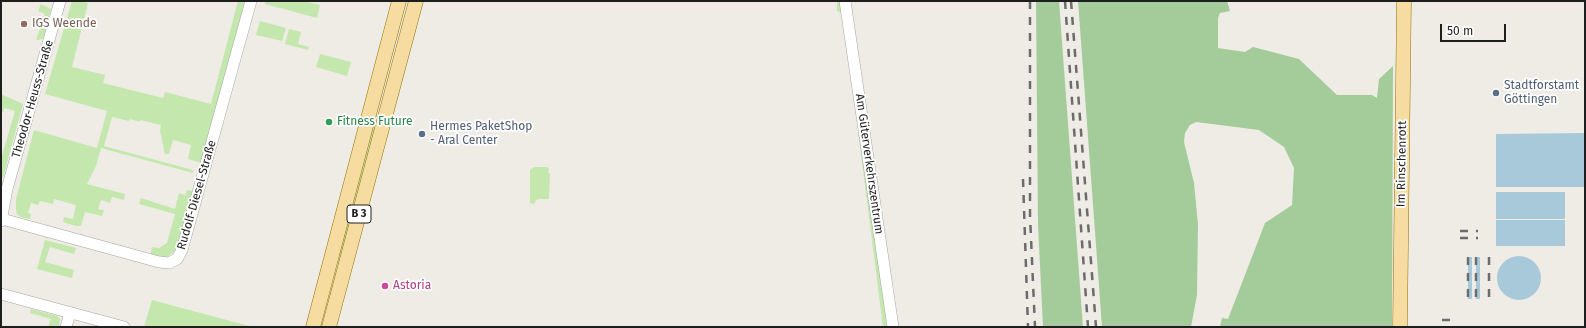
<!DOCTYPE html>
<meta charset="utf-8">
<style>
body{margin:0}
#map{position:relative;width:1586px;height:328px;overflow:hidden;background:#efece5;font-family:"Fira Sans",sans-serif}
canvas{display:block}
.frame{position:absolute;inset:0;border:2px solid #1e1e1e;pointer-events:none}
.scale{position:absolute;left:1440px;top:24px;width:66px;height:18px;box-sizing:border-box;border:2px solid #1e1e1e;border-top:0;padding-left:5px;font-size:12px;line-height:14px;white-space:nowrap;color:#1e1e1e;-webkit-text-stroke:3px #fff;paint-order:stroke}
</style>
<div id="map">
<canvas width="1586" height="328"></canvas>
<div class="frame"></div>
<div class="scale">50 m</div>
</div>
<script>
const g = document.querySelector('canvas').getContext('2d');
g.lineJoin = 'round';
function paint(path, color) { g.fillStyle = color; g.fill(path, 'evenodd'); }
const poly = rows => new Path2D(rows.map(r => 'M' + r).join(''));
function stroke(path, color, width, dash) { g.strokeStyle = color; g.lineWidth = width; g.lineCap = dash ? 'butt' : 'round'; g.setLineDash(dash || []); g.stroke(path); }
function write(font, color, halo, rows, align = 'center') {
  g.font = font + ' "Fira Sans",sans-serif'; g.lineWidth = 3.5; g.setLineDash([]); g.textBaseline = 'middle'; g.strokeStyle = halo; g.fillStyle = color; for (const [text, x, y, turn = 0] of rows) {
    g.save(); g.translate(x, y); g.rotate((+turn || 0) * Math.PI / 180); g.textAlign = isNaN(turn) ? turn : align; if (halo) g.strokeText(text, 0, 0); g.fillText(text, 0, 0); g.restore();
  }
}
const grass = poly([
 [72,1,81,1,88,3,72,67,105,75,103,83,163,98,165,92,211,104,238,1,245,1,202,163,188,159,191,145,173,140,169,154,165,154,160,131,161,125,140,120,140,122,130,119,129,121,112,117,104,146,193,170,193,173,101,148,96,166,87,184,125,194,124,200,112,197,110,203,101,200,98,209,104,210,102,216,85,212,81,226,76,226,63,222,64,217,73,219,76,205,54,199,53,204,40,201,38,205,31,203,28,213,31,214,30,219,21,217,17,214,16,210,16,199,34,130,97,148,107,111,45,94],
 [265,1,304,1,320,5,317,18,265,4],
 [833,1,841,1,843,13,859,121,871,204,887,327,883,327,843,13,837,11,837,2],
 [41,4,51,9,43,39,36,40,45,14,38,11],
 [260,21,286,28,282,41,256,35],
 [289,29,301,32,298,44,309,47,308,50,285,44],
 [320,54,351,62,347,76,316,67],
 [1,94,23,104,3,178,1,177,1,159,15,111,4,108,3,112,1,111],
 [372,122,378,123,332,295,330,295,338,264,347,212],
 [534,167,547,167,549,169,548,173,550,173,549,199,539,199,536,200,534,204,530,203,530,170],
 [187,190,193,191,177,248,170,255,166,257,150,256,152,247,159,248,167,243,175,214,139,204,141,198,175,209,179,193,186,195],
 [45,240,76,248,74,254,50,247,45,262,74,270,72,278,37,269],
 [152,300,178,307,253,327,144,327],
 [31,309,57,316,60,319,59,327,48,327,51,319,30,313]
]);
const forest = poly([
 [1036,1,1059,1,1083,327,1043,327,1038,225],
 [1078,1,1227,1,1230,11,1220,13,1218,18,1218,48,1245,52,1253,47,1299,59,1337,95,1372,95,1377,98,1379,79,1393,66,1392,327,1220,327,1222,318,1228,319,1265,223,1292,205,1294,168,1284,147,1259,130,1196,122,1190,125,1185,133,1184,142,1194,183,1198,224,1197,295,1191,327,1102,327]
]);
const water = poly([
 [1585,133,1585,187,1496,187,1496,160,1539,160,1496,160,1496,134],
 [1496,192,1565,192,1565,219,1496,219],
 [1496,220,1565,220,1565,246,1496,246],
 '1497 278a22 22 0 1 1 44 0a22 22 0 1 1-44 0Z',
 [1468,257,1472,257,1472,299,1468,299],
 [1476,257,1480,257,1480,299,1476,299]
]);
const minor = poly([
 [845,1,893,327],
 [2,219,159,262,169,263,177,259,182,250,251,1],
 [1,221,7,189,60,1],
 [1,294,124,327],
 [66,327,70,313]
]);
const major = poly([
 [313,327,399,1],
 [329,327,416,1],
 [1400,327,1404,1]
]);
const rail = poly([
 [1030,1,1030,216,1035,327],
 [1065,1,1088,327],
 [1071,1,1096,327],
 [1023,179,1028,327],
 [1460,231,1478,231],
 [1460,238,1478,238],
 [1468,257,1468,299],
 [1476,257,1476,299],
 [1489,257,1489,299],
 [1442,320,1454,320]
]);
const markers = [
 [24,24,4,"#8d6e63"],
 [1496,93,4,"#5c6f8a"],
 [329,122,4,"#2e9e5b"],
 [422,134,4,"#5c6f8a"],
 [385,286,4,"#d1479c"]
];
const shields = [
 [359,214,24]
];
const shieldNames = [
 ["B 3",359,214]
];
const educationNames = [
 ["IGS Weende",32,24]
];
const serviceNames = [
 ["Stadtforstamt",1504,86],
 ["Göttingen",1504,100],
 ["Hermes PaketShop",430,127],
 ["- Aral Center",430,141]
];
const streetNames = [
 ["Theodor-Heuss-Straße",33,99,-74],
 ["Am Güterverkehrszentrum",869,164,82],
 ["Im Rinschenrott",1402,164,-89],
 ["Rudolf-Diesel-Straße",197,195,-74]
];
const leisureNames = [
 ["Fitness Future",337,122]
];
const hotelNames = [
 ["Astoria",393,286]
];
paint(grass, '#c3e7ad');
paint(forest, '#a4cc9b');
paint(water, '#a7c9da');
stroke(minor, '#a5a5a5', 12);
stroke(major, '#917307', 15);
stroke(minor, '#fff', 11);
stroke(major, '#f7dca1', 14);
stroke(rail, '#6c6c6c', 2.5, [8, 8]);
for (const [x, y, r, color] of markers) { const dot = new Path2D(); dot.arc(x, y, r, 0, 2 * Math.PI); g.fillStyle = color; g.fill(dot); stroke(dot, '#fff', 1.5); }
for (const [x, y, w] of shields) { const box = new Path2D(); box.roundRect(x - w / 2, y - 9, w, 18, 3); g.fillStyle = '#fff'; g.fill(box); stroke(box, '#1e1e1e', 1); }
write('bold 11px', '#1e1e1e', null, shieldNames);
write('12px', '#785e54', '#fff', educationNames, 'left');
write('12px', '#4e5e75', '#fff', serviceNames, 'left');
write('12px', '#1e1e1e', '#fff', streetNames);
write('12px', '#27864d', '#fff', leisureNames, 'left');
write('12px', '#b23c85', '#fff', hotelNames, 'left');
</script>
